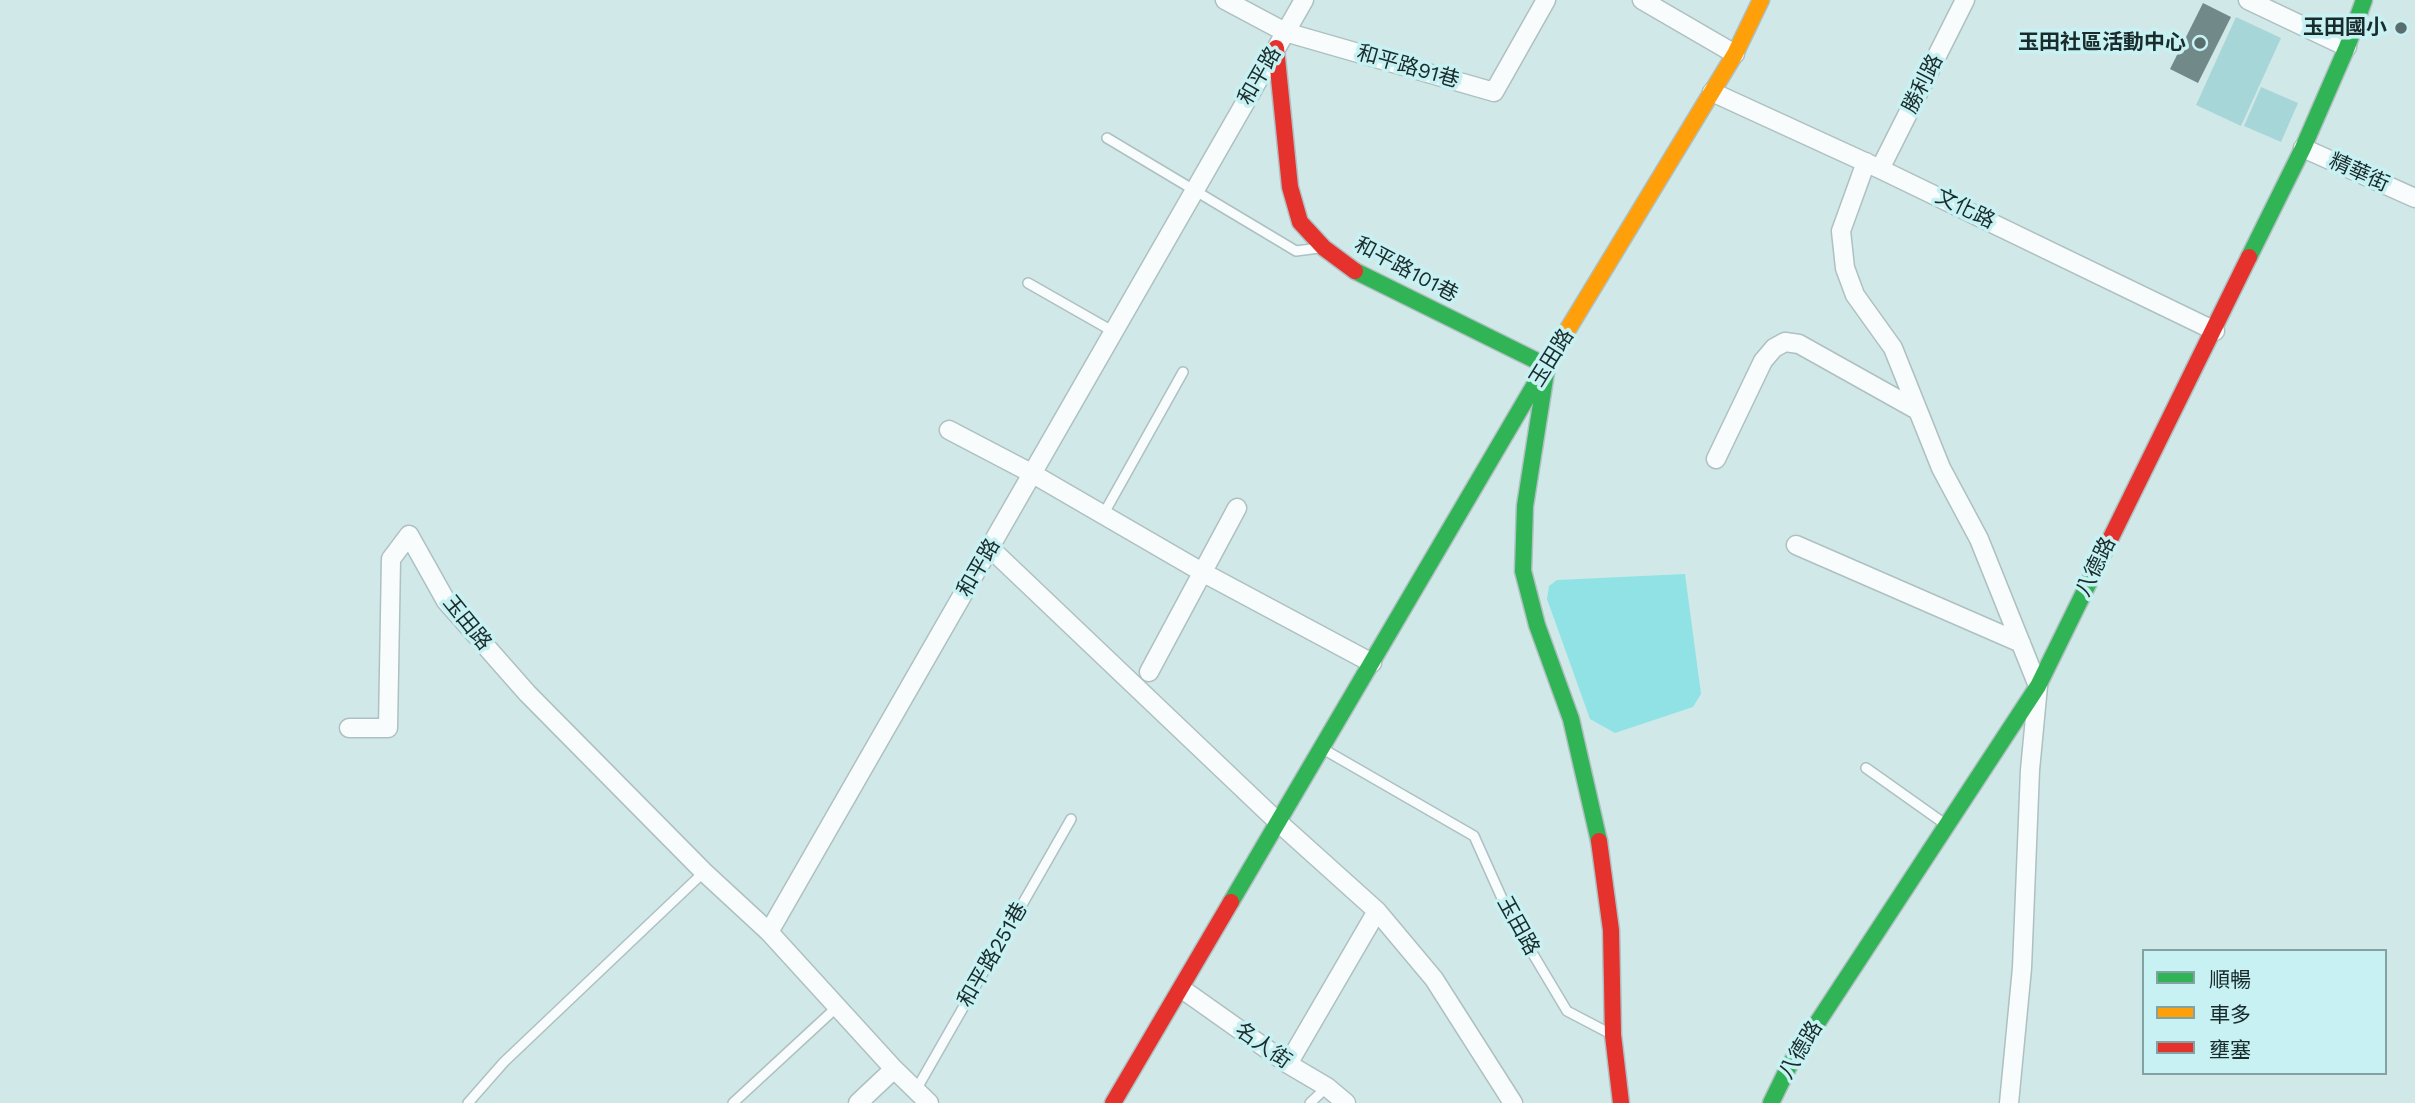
<!DOCTYPE html>
<meta charset="utf-8">
<style>
body{margin:0}
#map{position:relative;width:2415px;height:1103px;overflow:hidden;background:#d1e8e9;font-family:"Work Sans","Noto Sans TC",sans-serif}
canvas{display:block}
.legend{position:absolute;left:2142px;top:949px;width:245px;height:126px;box-sizing:border-box;background:#c7f1f3;border:2px solid #82a2a3;margin:0;padding:9px 12px;list-style:none;font-size:21px;color:#1a2b2b}
.legend li{display:flex;align-items:center;gap:14px;height:35px}
.legend b{width:35px;border:2px solid #82a2a3}
</style>
<div id="map">
<canvas width="2415" height="1103"></canvas>
<ul class="legend">
<li><b style="height:9px;background:#30b455"></b>順暢</li>
<li><b style="height:9px;background:#ff9f0a"></b>車多</li>
<li><b style="height:9px;background:#e5322d"></b>壅塞</li>
</ul>
</div>
<script>
const g = document.querySelector('canvas').getContext('2d');
g.lineJoin = 'round';
function paint(path, color) { g.fillStyle = color; g.fill(path, 'evenodd'); }
const poly = rows => new Path2D(rows.map(r => 'M' + r).join(''));
function stroke(path, color, width, dash) { g.strokeStyle = color; g.lineWidth = width; g.lineCap = dash ? 'butt' : 'round'; g.setLineDash(dash || []); g.stroke(path); }
function write(font, color, halo, rows, align = 'center') {
  g.font = font + ' "Work Sans","Noto Sans TC",sans-serif'; g.lineWidth = 7; g.setLineDash([]); g.textBaseline = 'middle'; g.strokeStyle = halo; g.fillStyle = color; for (const [text, x, y, turn = 0] of rows) {
    g.save(); g.translate(x, y); g.rotate((+turn || 0) * Math.PI / 180); g.textAlign = isNaN(turn) ? turn : align; if (halo) g.strokeText(text, 0, 0); g.fillText(text, 0, 0); g.restore();
  }
}
const green = poly([
 [2236,17,2281,38,2241,126,2196,105],
 [2261,87,2298,103,2281,142,2244,126]
]);
const water = poly([
 [1685,574,1701,694,1693,707,1615,733,1590,719,1547,599,1549,586,1557,580]
]);
const building = poly([
 [2203,3,2231,17,2198,83,2170,69]
]);
const lane = poly([
 [1107,138,1296,251,1319,248],
 [1028,283,1114,332],
 [1103,515,1183,372],
 [1323,749,1474,836,1509,914,1567,1011,1609,1033],
 [1866,768,1945,824],
 [916,1090,1071,819],
 [468,1103,504,1062,704,872],
 [733,1103,837,1007],
 [1310,1103,1327,1087]
]);
const street = poly([
 [1225,0,1285,32,1494,92,1546,0],
 [1642,0,1735,54],
 [2248,0,2347,47],
 [1712,92,1880,169,2215,331],
 [2303,148,2415,198],
 [1866,162,1841,231,1845,268,1855,295,1893,348,1941,468,1979,539,2038,686,2030,770,2022,968,2009,1103],
 [1880,169,1965,0],
 [949,430,1033,474,1202,572,1372,663],
 [1716,459,1763,361,1774,348,1785,342,1799,344,1917,410],
 [1796,545,2021,643],
 [990,548,1278,822,1377,911,1434,979,1513,1103],
 [1149,672,1237,508],
 [349,728,388,728,391,559,409,535,446,601,527,693,704,872,769,932,894,1069,929,1103],
 [769,932,1304,0],
 [1182,989,1288,1064,1327,1087,1346,1103],
 [1288,1064,1377,911],
 [858,1103,894,1069]
]);
const fast = poly([
 [2249,257,2303,148,2347,47,2364,0],
 [1355,271,1547,366,1525,506,1523,571,1537,625,1571,719,1599,841],
 [1231,902,1545,367],
 [1771,1103,1789,1066,2038,686,2095,570]
]);
const slow = poly([
 [1545,367,1735,54,1761,0]
]);
const jam = poly([
 [1276,48,1290,187,1300,222,1324,248,1355,271],
 [2095,570,2249,257],
 [1599,841,1611,930,1613,1035,1621,1103],
 [1113,1103,1231,902]
]);
const markers = [
 [2401,28,7,"#5a6d6e"],
 [2200,43,7,"#5a6d6e"]
];
const poiNames = [
 ["玉田國小",2387,28],
 ["玉田社區活動中心",2186,43]
];
const streetNames = [
 ["和平路91巷",1408,67,16],
 ["和平路",1260,76,-60],
 ["勝利路",1923,84,-63],
 ["精華街",2359,173,24],
 ["文化路",1965,209,26],
 ["和平路101巷",1406,270,28],
 ["玉田路",1552,358,-58],
 ["八德路",2096,567,-64],
 ["和平路",979,568,-60],
 ["玉田路",467,623,51],
 ["玉田路",1518,926,61],
 ["和平路251巷",993,955,-60],
 ["名人街",1263,1046,35],
 ["八德路",1801,1050,-59]
];
paint(green, '#a7d6d8');
paint(water, '#91e2e5');
paint(building, '#72898a');
stroke(lane, '#aec0c1', 12);
stroke(street, '#aec0c1', 21);
stroke(fast, '#aec0c1', 19);
stroke(slow, '#aec0c1', 19);
stroke(jam, '#aec0c1', 19);
stroke(lane, '#f8fcfc', 9);
stroke(street, '#f8fcfc', 18);
stroke(fast, '#30b455', 16);
stroke(slow, '#ff9f0a', 16);
stroke(jam, '#e5322d', 16);
for (const [x, y, r, color] of markers) { const dot = new Path2D(); dot.arc(x, y, r, 0, 2 * Math.PI); g.fillStyle = color; g.fill(dot); stroke(dot, '#c7f1f3', 2.5); }
write('bold 21px', '#1a2b2b', '#c7f1f3', poiNames, 'right');
write('21px', '#1a2b2b', '#c7f1f3', streetNames);
</script>
